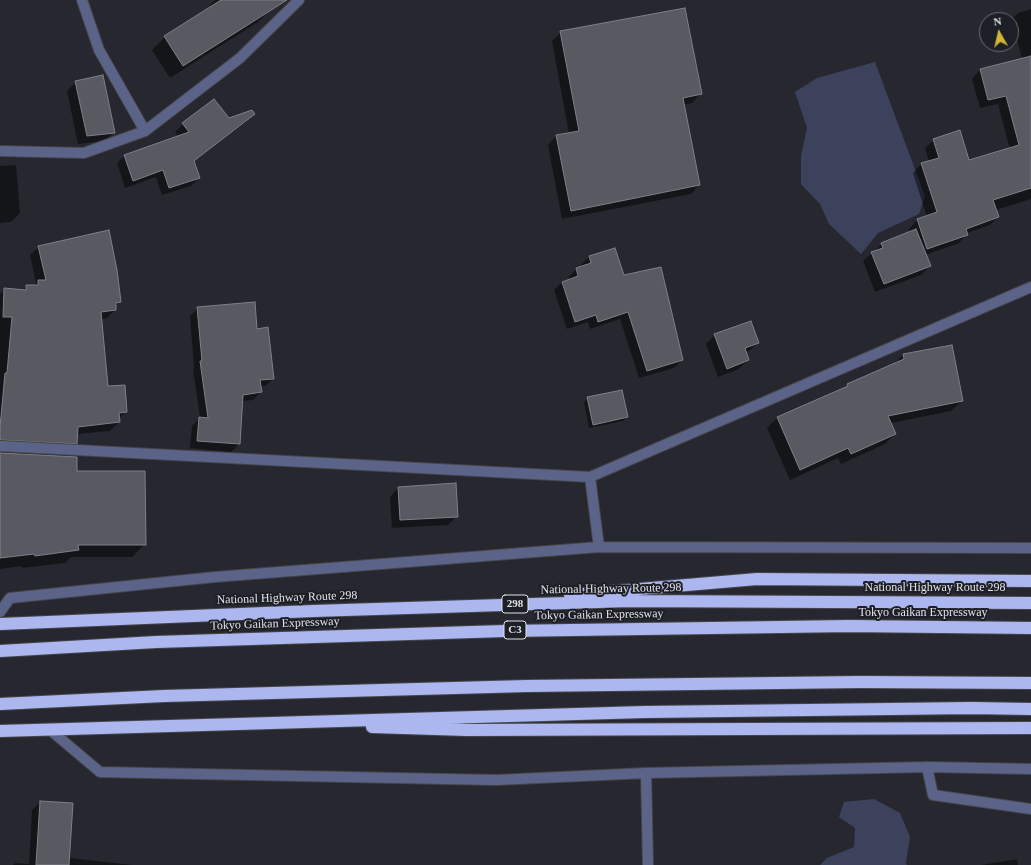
<!DOCTYPE html>
<style>
body{margin:0}
#map{position:relative;width:1031px;height:865px;overflow:hidden;background:#27282f;font-family:"Times New Roman",serif}
canvas{display:block}
.north{position:absolute;left:979px;top:12px;width:40px;height:40px;box-sizing:border-box;background:#1d1f26;border:1px solid #6b6d73;border-radius:50%;rotate:352deg;font-size:11px;font-weight:700;line-height:16px;text-align:center;color:#e1e2e7}
.north::after{content:'';display:block;margin:auto;width:14px;height:18px;background:#d3b635;clip-path:polygon(50% 0,100% 100%,50% 72%,0 100%)}
</style>
<div id="map">
<canvas width="1031" height="865"></canvas>
<div class="north">N</div>
</div>
<script>
const g = document.querySelector('canvas').getContext('2d');
g.lineJoin = 'round';
function paint(path, color) { g.fillStyle = color; g.fill(path, 'evenodd'); }
const poly = rows => new Path2D(rows.map(r => 'M' + r).join(''));
function stroke(path, color, width, dash) { g.strokeStyle = color; g.lineWidth = width; g.lineCap = dash ? 'butt' : 'round'; g.setLineDash(dash || []); g.stroke(path); }
function write(font, color, halo, rows, align = 'center') {
  g.font = font + ' "Times New Roman",serif'; g.lineWidth = 4; g.setLineDash([]); g.textBaseline = 'middle'; g.strokeStyle = halo; g.fillStyle = color; for (const [text, x, y, turn = 0] of rows) {
    g.save(); g.translate(x, y); g.rotate((+turn || 0) * Math.PI / 180); g.textAlign = isNaN(turn) ? turn : align; if (halo) g.strokeText(text, 0, 0); g.fillText(text, 0, 0); g.restore();
  }
}
const green = poly([
 [875,62,925,196,919,214,878,233,861,254,829,224,820,204,801,184,801,156,807,128,795,92,817,78],
 [874,799,900,813,910,837,906,863,907,865,820,865,827,858,854,847,855,828,839,817,844,802]
]);
const shadow = poly([
 [215,0,274,0,270,10,258,22,170,78,152,50,165,37,204,12],
 [1031,9,1031,199,996,210,998,217,990,225,967,233,967,234,959,243,925,255,930,266,921,275,875,292,863,261,882,244,910,233,909,229,917,220,927,217,913,173,921,164,929,162,925,148,934,140,968,161,1010,149,998,104,980,108,972,79,980,70,1022,59,1012,19,1018,13],
 [561,32,700,94,692,103,683,105,699,185,691,194,562,219,548,145,556,136,569,134,552,41],
 [76,82,114,132,105,141,78,144,67,91],
 [214,100,229,119,253,114,246,122,194,162,199,178,191,186,162,195,156,177,125,188,117,163,124,156,179,137,175,132,183,124],
 [16,165,20,213,11,222,0,223,0,166],
 [39,247,120,302,115,307,115,310,107,318,101,319,107,387,126,412,118,419,119,422,110,431,77,434,76,443,68,452,0,448,0,294,5,289,22,290,27,286,34,286,36,283,30,255],
 [614,249,624,276,682,360,674,368,639,378,620,319,590,329,588,322,567,329,554,290,562,282,569,280,569,277,576,269,582,267,581,265,589,257],
 [198,308,256,330,273,379,265,386,260,387,261,392,253,400,242,401,239,444,231,452,190,448,192,426,200,418,193,370,194,368,190,316],
 [715,335,758,343,749,351,745,353,748,360,739,369,718,377,706,344],
 [951,346,962,401,951,411,891,423,895,434,885,444,841,464,838,458,790,480,767,428,777,418,842,390,848,385,894,364,903,355],
 [588,398,627,417,623,421,589,428,584,402],
 [0,453,76,472,145,544,132,557,71,557,65,563,22,568,22,566,0,569],
 [398,488,457,516,448,525,392,528,390,497],
 [40,802,69,858,133,865,13,865,15,863,29,864,32,810],
 [1017,859,1018,865,981,865]
]);
const building = poly([
 [221,0,287,0,183,66,164,36,221,0],
 [685,8,702,94,683,98,700,185,571,211,556,135,579,131,560,31,685,8],
 [1031,56,1031,188,993,200,999,217,966,229,968,235,927,249,917,219,937,212,921,163,939,158,933,139,960,130,969,160,1019,145,1006,96,988,100,980,69,1031,56],
 [103,75,115,133,87,136,75,81,103,75],
 [214,99,229,118,252,110,255,114,194,161,200,178,169,188,163,170,133,181,124,155,189,132,182,123,214,99],
 [916,229,931,266,884,284,871,252,883,248,881,243,916,229],
 [109,230,117,270,121,302,116,303,116,310,101,312,108,386,125,385,127,412,119,413,120,422,78,427,77,444,0,440,0,427,5,373,7,373,12,317,3,317,4,288,26,290,26,285,38,285,38,280,46,280,38,246,109,230],
 [615,248,624,275,661,267,683,360,647,371,628,312,598,322,596,315,575,322,562,282,578,276,576,268,591,263,589,256,615,248],
 [255,302,257,329,268,327,274,379,260,380,262,392,243,395,240,444,197,441,199,417,208,418,200,361,202,361,197,307,255,302],
 [751,321,759,343,745,348,749,360,727,369,714,334,751,321],
 [952,345,963,401,888,416,896,434,851,454,848,448,800,470,777,417,848,386,847,384,904,359,903,354,952,345],
 [622,390,628,417,593,425,587,397,622,390],
 [0,453,77,457,77,471,145,471,146,545,78,545,79,550,35,556,34,554,0,558,0,453],
 [456,483,458,517,400,520,398,487,456,483],
 [40,801,73,803,69,865,36,865,40,801]
]);
const street = poly([
 [82,0,99,50,145,131],
 [0,151,84,153,145,131,240,58,299,0],
 [0,446,590,477,1031,287],
 [590,477,599,547],
 [0,612,10,598,215,577,599,547,1031,548],
 [49,729,100,772,496,780,646,773,927,767,1031,769],
 [927,767,933,795,1031,809],
 [646,773,648,865]
]);
const highway = poly([
 [570,595,757,579,1031,581],
 [0,624,313,611,629,601,1031,603],
 [0,651,156,642,504,631,849,626,1031,628],
 [0,704,164,696,527,686,861,682,1031,683],
 [372,727,467,730,1031,728],
 [0,731,645,712,972,708,1031,709]
]);
const shields = [
 [515,604,26],
 [515,630,22]
];
const shieldNames = [
 ["298",515,604],
 ["C3",515,630]
];
const streetNames = [
 ["National Highway Route 298",935,588],
 ["National Highway Route 298",611,589,-1],
 ["National Highway Route 298",287,598,-2],
 ["Tokyo Gaikan Expressway",923,613],
 ["Tokyo Gaikan Expressway",599,615,-1],
 ["Tokyo Gaikan Expressway",275,624,-2]
];
paint(green, '#3d425c');
paint(shadow, '#0007');
paint(building, '#585961');
stroke(building, '#7e8088', 1);
stroke(street, '#45464c', 12);
stroke(highway, '#45464c', 14);
stroke(street, '#5c6389', 10);
stroke(highway, '#acb7ef', 12);
for (const [x, y, w] of shields) { const box = new Path2D(); box.roundRect(x - w / 2, y - 9, w, 18, 3); g.fillStyle = '#1d1f26'; g.fill(box); stroke(box, '#e1e2e7', 1); }
write('bold 11px', '#e1e2e7', null, shieldNames);
write('12px', '#e1e2e7', '#1d1f26', streetNames);
</script>
